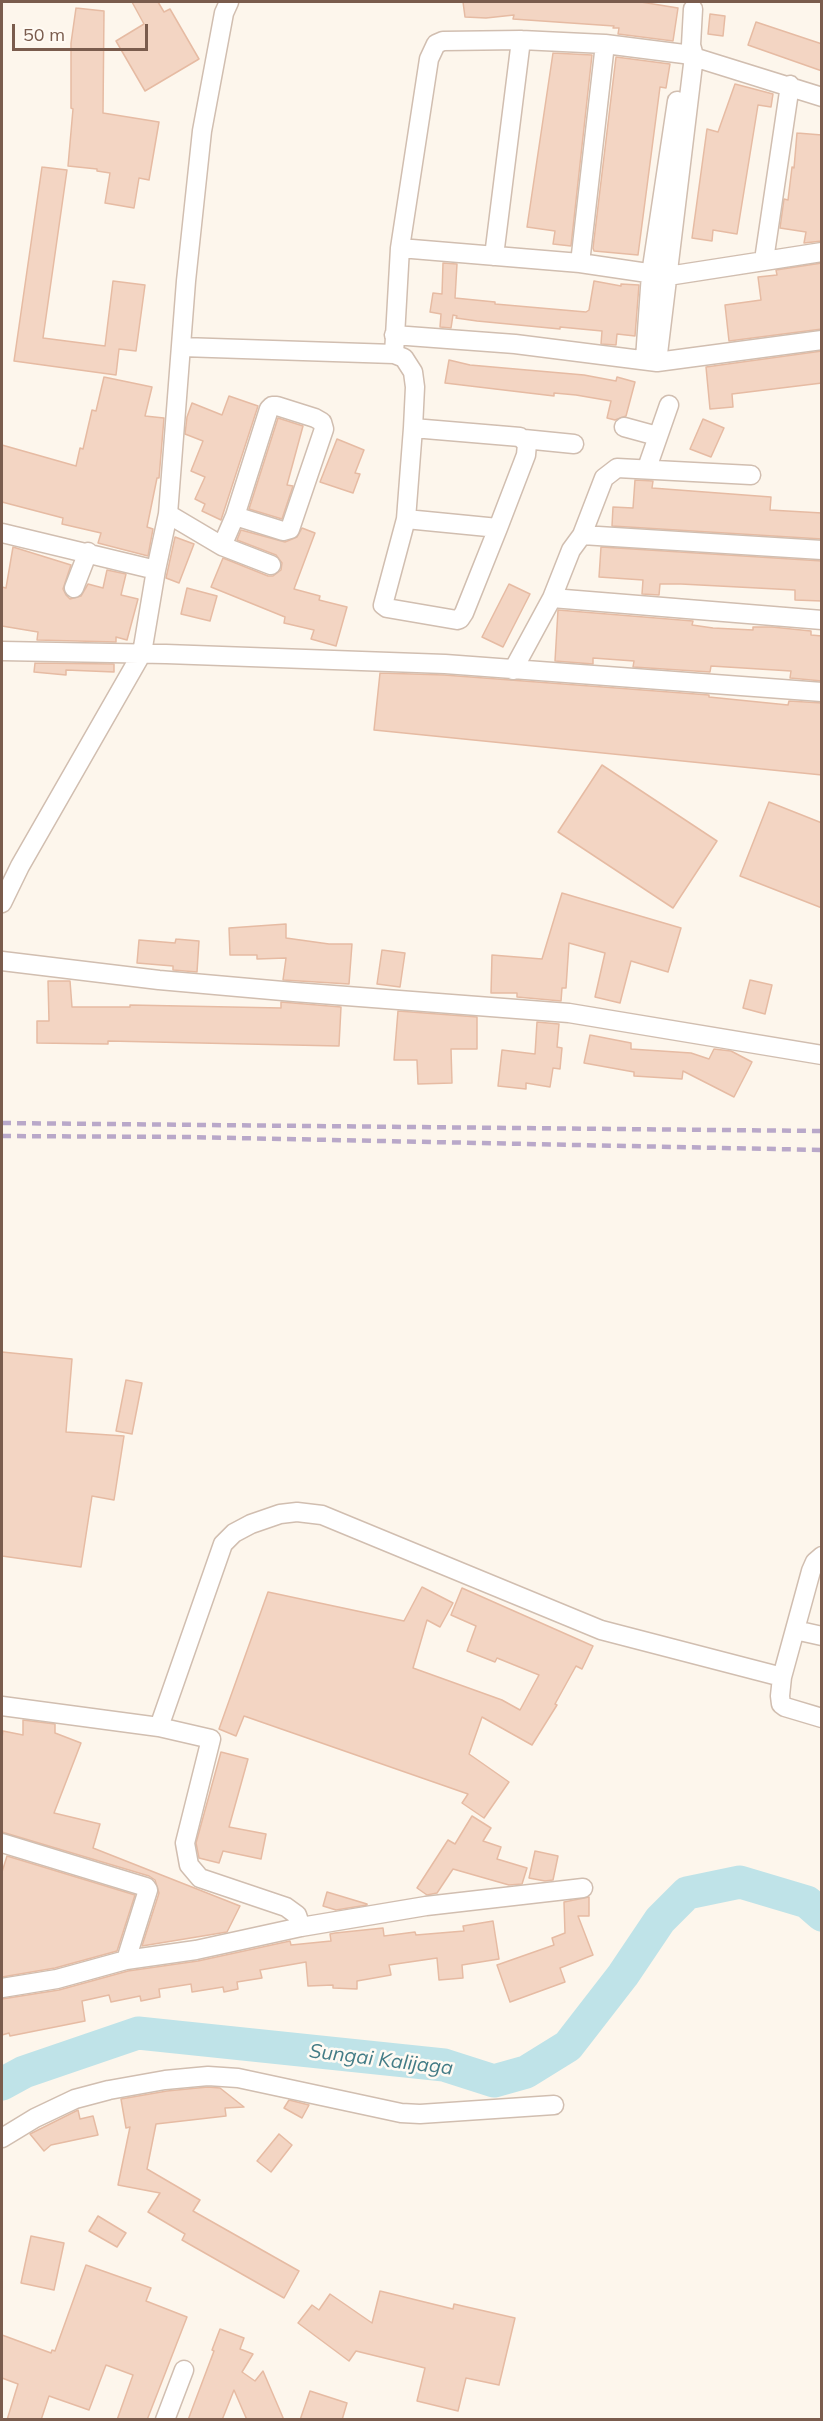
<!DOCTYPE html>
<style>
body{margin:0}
#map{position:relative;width:823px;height:2421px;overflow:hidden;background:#fdf6ec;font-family:Mulish,sans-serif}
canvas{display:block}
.frame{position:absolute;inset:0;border:3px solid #7a5c4d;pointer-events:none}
.scale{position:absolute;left:12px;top:24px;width:136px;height:27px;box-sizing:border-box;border:3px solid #7a5c4d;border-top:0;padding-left:8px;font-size:18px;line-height:21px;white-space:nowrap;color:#7a5c4d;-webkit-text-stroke:4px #fffaf3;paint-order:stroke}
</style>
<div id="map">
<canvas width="823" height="2421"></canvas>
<div class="frame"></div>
<div class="scale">50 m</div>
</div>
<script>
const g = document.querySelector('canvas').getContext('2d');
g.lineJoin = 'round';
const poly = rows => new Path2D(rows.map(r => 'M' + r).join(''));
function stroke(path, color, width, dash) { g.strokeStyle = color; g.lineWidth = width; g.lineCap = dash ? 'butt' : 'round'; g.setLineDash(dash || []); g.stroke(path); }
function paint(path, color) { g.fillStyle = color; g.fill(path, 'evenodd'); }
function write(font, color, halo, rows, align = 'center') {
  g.font = font + ' Mulish,sans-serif'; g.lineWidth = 5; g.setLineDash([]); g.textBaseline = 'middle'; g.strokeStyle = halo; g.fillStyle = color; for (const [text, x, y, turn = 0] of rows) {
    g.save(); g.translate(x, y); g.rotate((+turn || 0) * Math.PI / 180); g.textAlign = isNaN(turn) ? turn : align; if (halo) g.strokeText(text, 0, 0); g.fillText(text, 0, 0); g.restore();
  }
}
const river = poly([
 [2,2084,24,2072,138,2033,444,2065,494,2081,526,2072,568,2046,623,1975,660,1920,687,1893,740,1882,807,1902,822,1915]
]);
const building = poly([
 [132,2,158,2,164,12,170,9,199,59,145,91,116,41,144,24,132,2],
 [463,2,641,2,678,8,673,41,618,34,619,28,613,28,614,26,513,19,514,15,486,18,465,17,463,2],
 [76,8,104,11,103,113,159,122,149,180,139,178,134,208,105,203,110,173,97,171,97,169,68,166,73,109,71,108,71,43,76,8],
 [710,14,725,16,723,36,708,34,710,14],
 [756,22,822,44,822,71,748,45,756,22],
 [553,53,592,55,571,246,553,244,555,231,527,227,553,53],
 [616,57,670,64,666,88,660,87,638,255,594,251,593,248,616,57],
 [735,84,773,94,771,107,758,105,737,234,713,230,712,241,692,238,707,129,718,132,735,84],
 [797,133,822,135,822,241,804,243,806,232,780,228,784,199,788,200,792,167,794,168,797,133],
 [42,167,67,170,43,338,105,346,113,281,145,285,136,351,119,349,116,375,14,361,42,167],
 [443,263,457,264,455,298,495,302,495,304,586,312,589,310,594,281,621,286,621,284,639,285,635,336,617,334,616,345,601,344,602,331,560,327,560,329,477,321,456,318,457,316,453,315,451,328,440,327,441,314,430,312,433,293,442,294,443,263],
 [822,263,822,329,729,341,725,305,761,300,758,277,777,275,776,270,822,263],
 [822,351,822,383,732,394,733,407,710,409,706,367,822,351],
 [449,360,470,365,584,375,616,381,617,377,635,382,626,416,615,420,607,418,611,401,576,395,554,393,554,396,445,383,449,360],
 [104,377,152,387,145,416,164,418,159,478,157,478,147,527,153,529,148,556,98,543,101,533,62,524,63,518,2,502,2,445,76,466,80,448,83,449,92,410,96,411,104,377],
 [229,396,258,406,221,520,202,511,205,504,195,499,205,477,191,471,203,441,185,434,187,417,192,403,222,415,229,396],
 [278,418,303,426,287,485,293,486,282,519,249,509,278,418],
 [703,419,724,428,711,457,690,449,703,419],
 [337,439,364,450,355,473,360,474,353,493,320,482,337,439],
 [635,480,653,481,652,488,771,497,770,510,822,513,822,539,612,526,613,507,633,508,635,480],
 [302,528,315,533,294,589,320,596,319,600,347,607,336,646,311,639,314,630,284,623,285,617,211,587,223,558,268,576,273,576,281,570,282,563,276,555,237,540,241,530,285,542,297,537,302,528],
 [175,537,194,544,179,583,166,578,175,537],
 [13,547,71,565,63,589,66,595,70,599,81,596,88,584,103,588,107,570,126,574,121,595,138,599,127,640,116,637,116,642,37,640,38,632,2,626,2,587,6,588,13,547],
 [601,547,822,561,822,601,795,600,795,590,681,584,660,584,659,595,642,594,643,580,599,577,601,547],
 [509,584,530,594,503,647,482,637,509,584],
 [187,588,217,596,210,621,181,614,187,588],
 [558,610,693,621,692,625,713,628,753,630,753,627,772,627,811,631,811,635,822,636,822,681,790,678,791,671,711,666,710,672,633,667,634,661,593,658,593,664,555,661,558,610],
 [35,663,114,664,114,672,66,670,66,675,34,672,35,663],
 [380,673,444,675,709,695,709,697,788,705,789,701,822,703,822,775,374,730,380,673],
 [602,765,717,841,673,908,558,832,602,765],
 [769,802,822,823,822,908,740,876,769,802],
 [562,893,681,928,668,972,631,961,620,1003,595,997,605,953,569,943,566,988,562,988,561,1001,517,997,517,993,491,993,492,955,542,959,562,893],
 [286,924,286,938,329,944,352,944,349,984,283,980,286,958,257,959,257,955,230,955,229,928,286,924],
 [176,939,199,941,197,972,173,970,173,966,137,963,139,940,175,943,176,939],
 [382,950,405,953,400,987,377,984,382,950],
 [750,980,772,985,765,1014,743,1008,750,980],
 [48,981,70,981,72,1007,130,1007,130,1005,281,1008,281,1002,341,1007,339,1046,108,1041,108,1044,37,1043,37,1021,49,1021,48,981],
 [398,1011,477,1017,477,1049,451,1049,452,1083,418,1084,417,1060,394,1060,398,1011],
 [537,1022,559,1024,557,1047,562,1048,560,1069,553,1068,550,1087,526,1083,526,1089,498,1086,502,1050,535,1054,537,1022],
 [590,1035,631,1043,631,1049,691,1053,709,1059,714,1049,731,1051,752,1062,734,1097,683,1071,682,1079,634,1076,634,1072,584,1063,590,1035],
 [2,1352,72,1359,66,1432,124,1436,114,1500,92,1496,81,1567,2,1556,2,1352],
 [126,1380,142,1383,132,1434,116,1431,126,1380],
 [422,1587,453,1603,440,1627,427,1620,413,1668,502,1700,520,1710,539,1675,497,1658,495,1662,467,1651,476,1626,451,1615,462,1588,593,1646,582,1669,576,1666,555,1704,557,1705,532,1745,482,1717,469,1754,509,1782,484,1818,462,1803,468,1794,244,1716,236,1736,219,1729,268,1592,404,1621,422,1587],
 [23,1720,55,1724,55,1733,81,1743,54,1813,100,1824,93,1848,240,1906,227,1932,142,1946,159,1893,155,1880,149,1876,2,1832,2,1738,3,1731,23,1735,23,1720],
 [221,1752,248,1759,229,1827,266,1834,261,1859,223,1851,219,1863,199,1858,196,1843,221,1752],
 [472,1816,491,1828,483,1841,501,1847,497,1859,527,1868,522,1884,509,1885,453,1869,437,1893,427,1895,417,1888,448,1840,455,1844,472,1816],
 [535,1851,558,1856,553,1880,545,1881,529,1878,535,1851],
 [7,1856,135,1895,117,1951,55,1968,2,1977,2,1872,7,1856],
 [327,1892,367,1904,367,1905,336,1910,323,1906,327,1892],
 [589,1897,589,1916,578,1916,593,1955,560,1968,565,1982,510,2002,497,1965,554,1945,552,1938,565,1933,564,1902,589,1897],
 [493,1921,499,1959,462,1965,463,1978,439,1980,437,1958,389,1965,391,1975,357,1981,357,1989,333,1988,333,1985,308,1986,306,1962,260,1970,262,1978,237,1982,238,1989,224,1992,223,1987,192,1992,191,1984,159,1989,160,1997,141,2001,140,1996,111,2002,109,1995,82,2001,85,2021,10,2036,9,2033,2,2035,2,1999,59,1990,128,1971,198,1961,290,1941,291,1945,331,1941,330,1934,335,1933,383,1928,384,1936,415,1932,416,1935,464,1931,463,1926,493,1921],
 [208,2087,220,2088,244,2107,225,2108,226,2116,156,2124,147,2169,200,2200,193,2211,299,2271,284,2298,182,2240,185,2234,148,2212,160,2193,118,2185,130,2127,126,2128,121,2099,167,2091,208,2087],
 [289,2100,309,2105,302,2118,284,2108,289,2100],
 [78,2110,80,2119,93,2116,98,2135,51,2145,44,2151,30,2134,78,2110],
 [279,2134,292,2145,271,2172,257,2161,279,2134],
 [98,2216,126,2233,117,2247,89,2231,98,2216],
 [31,2236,64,2243,54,2290,21,2283,31,2236],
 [86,2265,151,2288,146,2301,187,2317,147,2420,117,2420,133,2375,106,2365,89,2410,49,2396,41,2420,7,2420,18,2384,2,2378,2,2335,51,2353,52,2350,55,2351,86,2265],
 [380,2291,453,2309,454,2304,515,2318,499,2385,466,2378,458,2411,417,2401,425,2368,356,2351,349,2361,298,2323,312,2305,319,2310,330,2294,372,2323,380,2291],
 [220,2329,244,2338,240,2349,253,2354,242,2372,255,2381,263,2371,284,2420,247,2420,234,2390,222,2420,188,2420,214,2351,212,2350,220,2329],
 [310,2391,347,2403,342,2420,300,2420,310,2391]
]);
const street = poly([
 [400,248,429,59,436,44,443,41,521,40,605,44,684,54,822,97],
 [494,256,521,40],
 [764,260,790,85],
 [580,263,605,44],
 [394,335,515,344,657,362,822,340],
 [182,347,394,354],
 [645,359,651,274,677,101],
 [657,362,694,56,691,45,693,9],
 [624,427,657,436],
 [413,428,520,437,527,444,526,455,498,528,464,613,460,619,457,620,387,608,383,605,406,519,413,428,415,387,413,372,404,358,394,354,400,248,580,263,668,276,822,252],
 [524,439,574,444],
 [647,468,669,405],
 [168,514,222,546,271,565],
 [406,519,498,528],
 [2,533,156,570],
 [582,535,604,478,617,468,751,475],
 [222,546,235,516,269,409,272,406,277,406,315,418,322,422,324,429,290,529,283,531,235,516],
 [822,550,582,535,571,550,552,598,822,620],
 [74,588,88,552],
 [2,651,166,654,445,664,822,692],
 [513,670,552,598],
 [2,903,20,866,142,653,156,570,168,514,186,281,202,131,224,13,229,2],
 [2,961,159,980,294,992,569,1013,822,1055],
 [822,1556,815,1562,811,1571,782,1677,780,1696,781,1704,785,1707,822,1718],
 [795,1630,822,1636],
 [2,1706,159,1727,211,1739,185,1843,189,1865,200,1878,286,1907,297,1915,301,1927,196,1950,126,1960,57,1979,2,1988],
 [159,1727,223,1544,234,1533,251,1524,280,1514,297,1512,322,1515,601,1630,782,1677],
 [2,1843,146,1887,148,1890,126,1960],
 [301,1927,426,1906,583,1888],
 [2,2138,35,2118,75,2099,109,2090,165,2080,208,2076,238,2078,401,2113,420,2114,554,2105],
 [165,2420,184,2370]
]);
const rail = poly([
 [2,1123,822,1131],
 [2,1136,186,1137,822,1150]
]);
const waterNames = [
 ["Sungai Kalijaga",381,2060,7]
];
stroke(river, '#bfe3e8', 33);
paint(building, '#f3d5c3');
stroke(building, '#e6bba3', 1.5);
stroke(street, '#d1beb0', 21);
stroke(street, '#fff', 18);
stroke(rail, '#b9a8c9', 4.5, [9, 6]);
write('italic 20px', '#437c86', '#fffaf3', waterNames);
</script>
